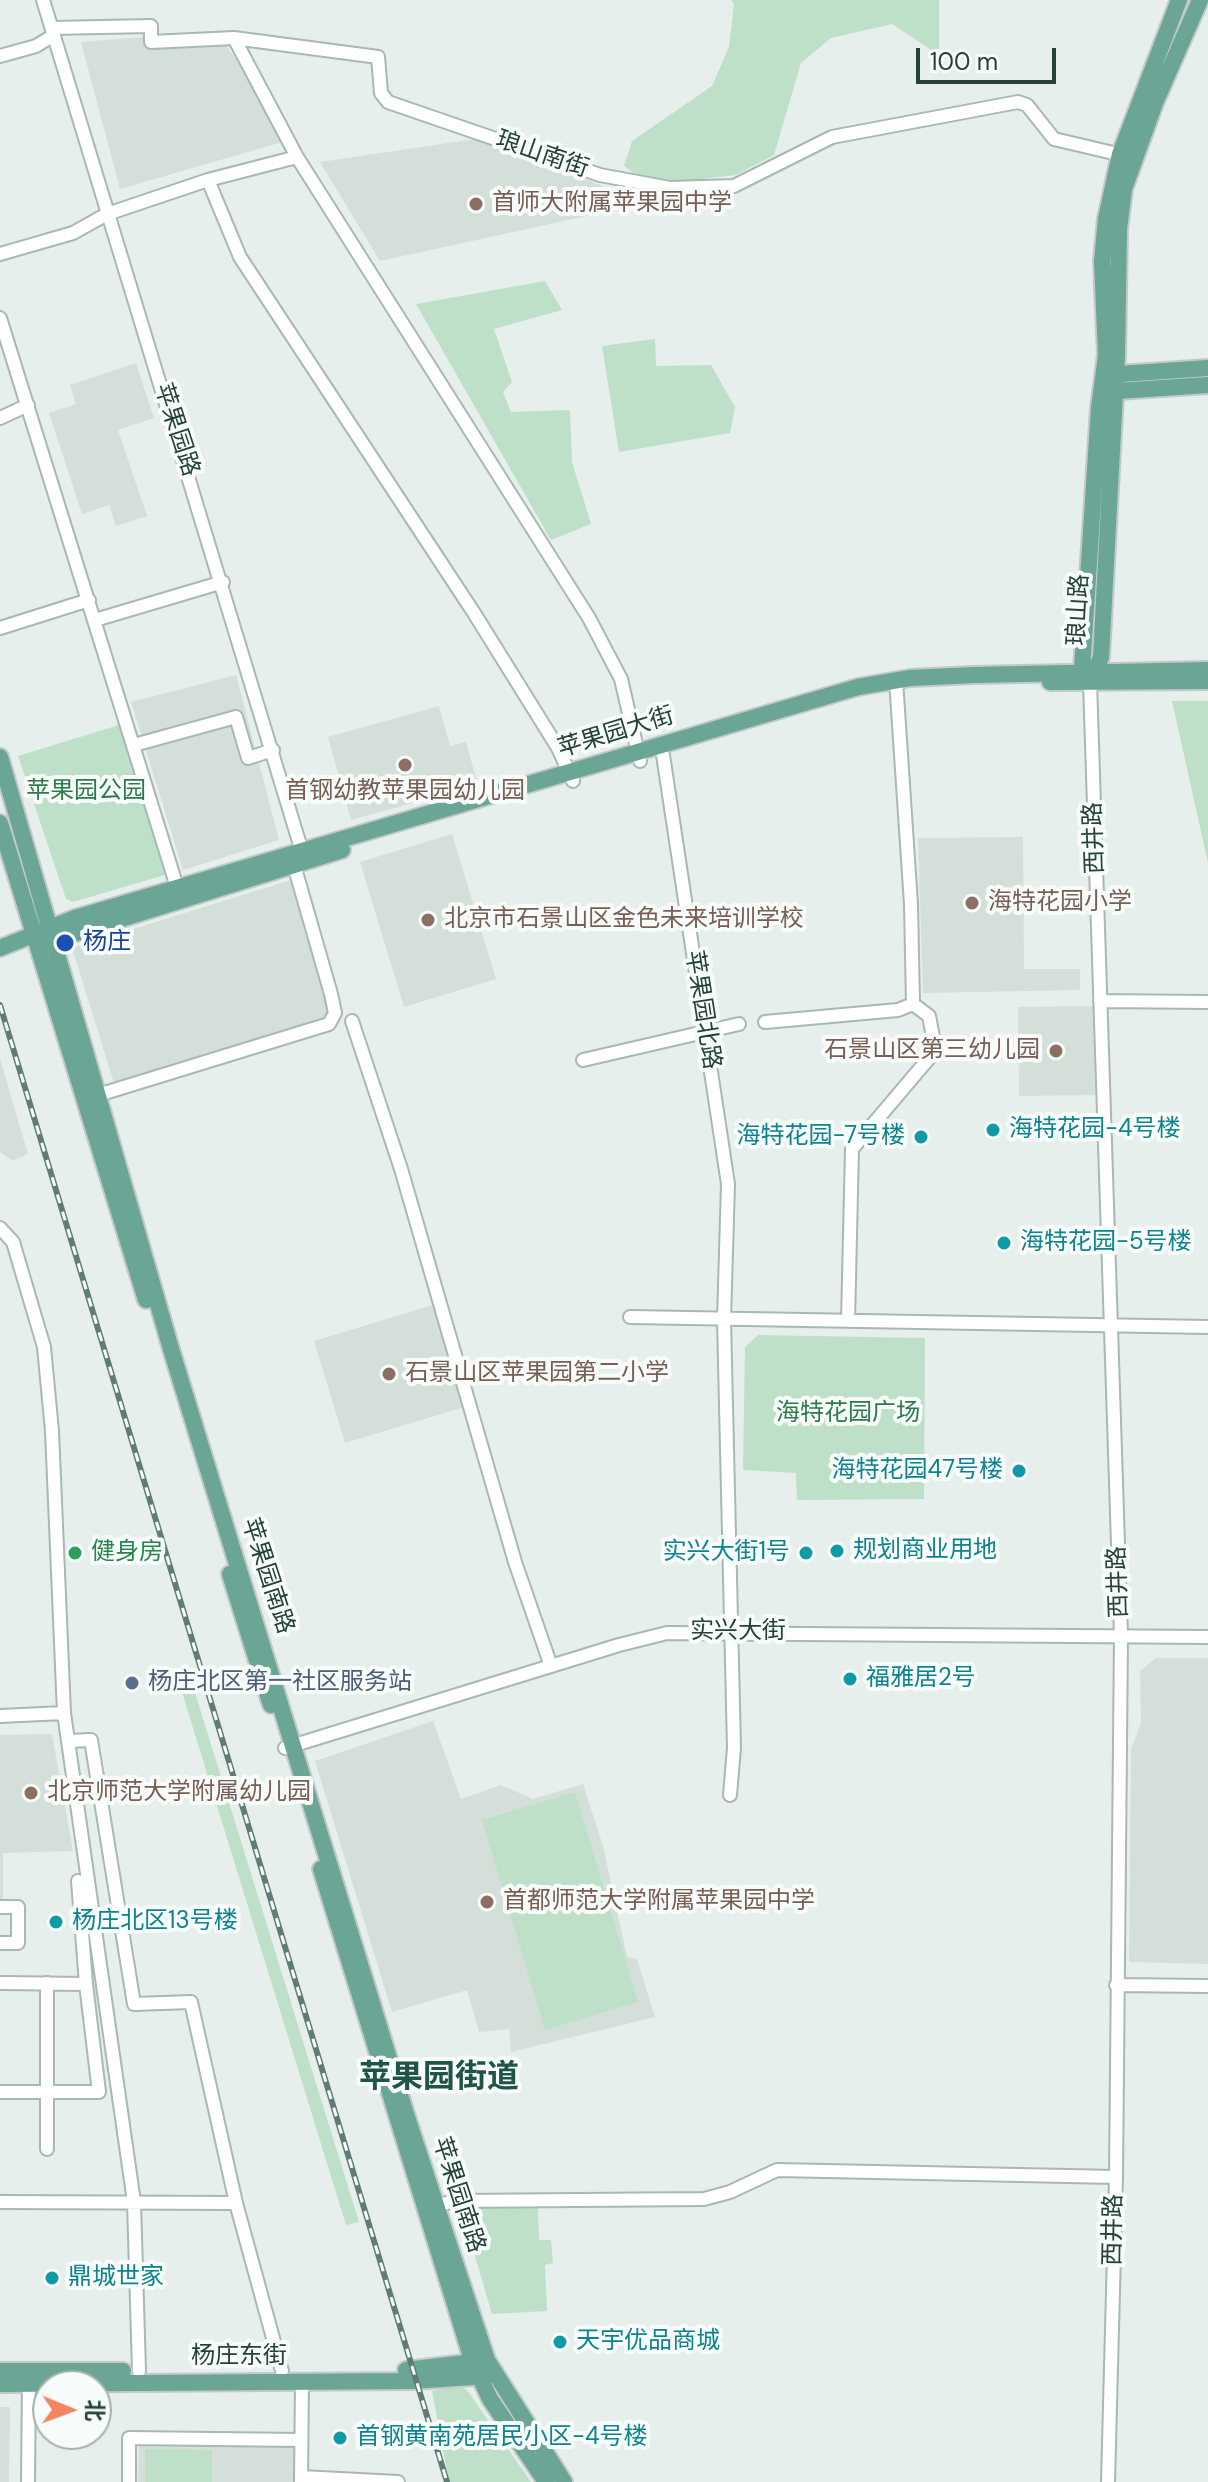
<!DOCTYPE html>
<meta charset="utf-8">
<style>
body{margin:0}
#map{position:relative;width:1208px;height:2482px;overflow:hidden;background:#e6efeb;font-family:"DM Sans","Noto Sans SC",sans-serif}
canvas{display:block}
.north{position:absolute;left:32px;top:2370px;width:80px;height:80px;box-sizing:border-box;background:#f7fbf9;border:2px solid #a3b1ad;border-radius:50%;rotate:91deg;font-size:22px;font-weight:700;line-height:32px;text-align:center;color:#24423a}
.north::after{content:'';display:block;margin:auto;width:28px;height:36px;background:#f4845f;clip-path:polygon(50% 0,100% 100%,50% 72%,0 100%)}
.scale{position:absolute;left:916px;top:48px;width:140px;height:36px;box-sizing:border-box;border:4px solid #24423a;border-top:0;padding-left:10px;font-size:24px;line-height:28px;white-space:nowrap;color:#24423a;-webkit-text-stroke:6px #f7fbf9;paint-order:stroke}
</style>
<div id="map">
<canvas width="1208" height="2482"></canvas>
<div class="north">北</div>
<div class="scale">100 m</div>
</div>
<script>
const g = document.querySelector('canvas').getContext('2d');
g.lineJoin = 'round';
function paint(path, color) { g.fillStyle = color; g.fill(path, 'evenodd'); }
const poly = rows => new Path2D(rows.map(r => 'M' + r).join(''));
function stroke(path, color, width, dash) { g.strokeStyle = color; g.lineWidth = width; g.lineCap = dash ? 'butt' : 'round'; g.setLineDash(dash || []); g.stroke(path); }
function write(font, color, halo, rows, align = 'center') {
  g.font = font + ' "DM Sans","Noto Sans SC",sans-serif'; g.lineWidth = 8; g.setLineDash([]); g.textBaseline = 'middle'; g.strokeStyle = halo; g.fillStyle = color; for (const [text, x, y, turn = 0] of rows) {
    g.save(); g.translate(x, y); g.rotate((+turn || 0) * Math.PI / 180); g.textAlign = isNaN(turn) ? turn : align; if (halo) g.strokeText(text, 0, 0); g.fillText(text, 0, 0); g.restore();
  }
}
const built = poly([
 [216,31,293,139,120,189,81,42],
 [482,138,620,193,596,214,380,261,320,162],
 [136,363,154,418,118,430,147,516,116,526,109,505,82,514,49,413,76,404,70,385],
 [236,675,279,840,183,870,131,702],
 [439,706,450,746,466,742,478,785,351,820,328,737],
 [452,834,496,979,404,1007,360,862],
 [1023,837,1024,969,1080,969,1080,990,923,993,918,838],
 [291,880,330,1012,327,1019,114,1083,72,948],
 [1094,1006,1095,1095,1019,1096,1018,1007],
 [0,1059,28,1154,13,1161,0,1152],
 [433,1305,464,1407,345,1443,314,1341],
 [1156,1658,1208,1658,1208,1964,1129,1962,1131,1749,1141,1724,1140,1671],
 [433,1721,461,1799,501,1785,533,1799,583,1784,603,1846,627,1957,637,1959,655,2017,511,2052,509,2029,479,2032,467,1990,392,2012,315,1761],
 [52,1734,73,1851,3,1853,3,1900,0,1900,0,1735],
 [0,2407,10,2407,9,2482,0,2482],
 [139,2442,296,2445,295,2482,138,2482]
]);
const green = poly([
 [731,0,939,0,939,55,892,24,831,38,801,63,774,155,736,175,650,185,624,166,632,141,712,86,729,47,734,4],
 [545,281,562,310,494,329,512,382,503,392,511,412,570,410,572,462,591,524,551,540,416,304],
 [655,339,656,366,711,365,735,407,730,433,619,452,602,346],
 [1172,701,1208,701,1208,863],
 [119,725,168,874,73,902,66,899,18,756],
 [758,1335,925,1338,924,1499,797,1500,796,1473,743,1470,745,1347],
 [187,1667,359,2222,346,2225,182,1692],
 [575,1792,638,2002,545,2030,482,1820],
 [460,2205,538,2206,539,2240,551,2240,553,2263,545,2265,547,2311,492,2314],
 [458,2386,467,2390,531,2482,449,2482,432,2391],
 [145,2449,212,2450,212,2482,145,2482]
]);
const minor = poly([
 [43,0,304,858],
 [52,28,151,26,151,42,234,38,378,57,381,93,388,102,600,175,670,188,734,186,832,137,1018,102,1027,105,1054,139,1126,156],
 [234,38,297,157,589,618,621,679,640,761],
 [0,56,36,46,54,35],
 [208,180,240,257,474,613,558,748,573,781],
 [0,254,73,233,107,214,208,180,297,157],
 [0,318,177,887],
 [0,418,28,405],
 [95,620,223,582],
 [0,628,89,600],
 [1090,682,1121,1636,1116,2177,1108,2482],
 [134,745,236,717,248,758,273,750],
 [663,755,728,1184,724,1320,734,1748,730,1795],
 [1100,1001,1208,1002],
 [352,1021,401,1169,515,1562,551,1666],
 [765,1022,898,1010,913,1004],
 [583,1060,739,1024],
 [98,1095,329,1024,335,1013,331,994,294,865],
 [0,1228,13,1242,44,1347,52,1431,64,1713,134,2202,139,2371],
 [630,1317,1208,1327],
 [848,1321,852,1149,930,1057,934,1042,929,1016,913,1004,911,904,896,680],
 [0,1716,64,1713],
 [68,1741,91,1740,134,2004,191,2002,236,2203],
 [285,1748,619,1645,667,1633,1208,1637],
 [0,1907,18,1907,18,1943,0,1943],
 [0,1983,86,1984,78,1881],
 [47,1983,47,2149],
 [1116,1985,1208,1986],
 [0,2092,99,2092,86,1984],
 [0,2202,236,2203,282,2371],
 [436,2206,454,2201,704,2199,730,2192,777,2170,1116,2177],
 [301,2477,398,2482],
 [28,2482,29,2376],
 [129,2482,129,2438,301,2440],
 [301,2482,302,2381]
]);
const major = poly([
 [1106,375,1208,368],
 [1103,392,1208,385],
 [1093,677,1101,657,1117,356,1119,229,1124,189,1155,103,1200,0],
 [1088,678,1082,670,1099,408,1106,355,1102,261,1106,219,1120,154,1179,0],
 [1050,682,1208,681],
 [0,757,171,1349,406,2114,487,2360,564,2482],
 [0,823,146,1300],
 [47,942,342,850],
 [0,948,75,918,858,687,910,678,974,675,1208,670],
 [230,1574,271,1705],
 [321,1869,473,2363,490,2399,546,2482],
 [406,2370,482,2361],
 [0,2371,123,2371],
 [0,2384,411,2381,488,2376]
]);
const rail = poly([
 [0,1005,447,2482]
]);
const markers = [
 [476,204,8,"#8d6e63"],
 [405,765,8,"#8d6e63"],
 [972,903,8,"#8d6e63"],
 [428,920,8,"#8d6e63"],
 [65,943,10,"#1a4fb4"],
 [1056,1051,8,"#8d6e63"],
 [993,1130,8,"#0f9aa8"],
 [921,1137,8,"#0f9aa8"],
 [1004,1243,8,"#0f9aa8"],
 [389,1374,8,"#8d6e63"],
 [1019,1471,8,"#0f9aa8"],
 [837,1551,8,"#0f9aa8"],
 [75,1553,8,"#2e9e5b"],
 [806,1553,8,"#0f9aa8"],
 [850,1679,8,"#0f9aa8"],
 [132,1683,8,"#5c6f8a"],
 [31,1793,8,"#8d6e63"],
 [487,1902,8,"#8d6e63"],
 [56,1922,8,"#0f9aa8"],
 [52,2278,8,"#0f9aa8"],
 [560,2342,8,"#0f9aa8"],
 [340,2438,8,"#0f9aa8"]
];
const streetNames = [
 ["琅山南街",542,155,19],
 ["苹果园路",176,430,72],
 ["琅山路",1079,610,-87],
 ["苹果园大街",616,733,-17],
 ["西井路",1095,838,-92],
 ["苹果园北路",702,1010,81],
 ["苹果园南路",267,1576,72],
 ["西井路",1119,1582,-92],
 ["实兴大街",738,1632],
 ["苹果园南路",458,2195,72],
 ["西井路",1114,2230,-89],
 ["杨庄东街",239,2357]
];
const educationNames = [
 ["首师大附属苹果园中学",492,204],
 ["首钢幼教苹果园幼儿园",405,792,"center"],
 ["海特花园小学",988,903],
 ["北京市石景山区金色未来培训学校",444,920],
 ["石景山区第三幼儿园",1040,1051,"right"],
 ["石景山区苹果园第二小学",405,1374],
 ["北京师范大学附属幼儿园",47,1793],
 ["首都师范大学附属苹果园中学",503,1902]
];
const parkNames = [
 ["苹果园公园",86,792],
 ["海特花园广场",848,1414]
];
const transitNames = [
 ["杨庄",83,943]
];
const cultureNames = [
 ["海特花园-4号楼",1009,1130],
 ["海特花园-7号楼",905,1137,"right"],
 ["海特花园-5号楼",1020,1243],
 ["海特花园47号楼",1003,1471,"right"],
 ["规划商业用地",853,1551],
 ["实兴大街1号",790,1553,"right"],
 ["福雅居2号",866,1679],
 ["杨庄北区13号楼",72,1922],
 ["鼎城世家",68,2278],
 ["天宇优品商城",576,2342],
 ["首钢黄南苑居民小区-4号楼",356,2438]
];
const leisureNames = [
 ["健身房",91,1553]
];
const serviceNames = [
 ["杨庄北区第一社区服务站",148,1683]
];
const districtNames = [
 ["苹果园街道",439,2079]
];
paint(built, '#d4dfda');
paint(green, '#bfe0c8');
stroke(minor, '#a8b8b2', 16);
stroke(major, '#c2cac8', 20);
stroke(minor, '#fff', 12);
stroke(major, '#6aa596', 16);
stroke(rail, '#5f7d75', 6);
stroke(rail, '#f7fbf9', 3, [9]);
for (const [x, y, r, color] of markers) { const dot = new Path2D(); dot.arc(x, y, r, 0, 2 * Math.PI); g.fillStyle = color; g.fill(dot); stroke(dot, '#f7fbf9', 3); }
write('24px', '#24423a', '#f7fbf9', streetNames);
write('24px', '#785e54', '#f7fbf9', educationNames, 'left');
write('24px', '#2d7a4b', '#f7fbf9', parkNames);
write('24px', '#164399', '#f7fbf9', transitNames, 'left');
write('24px', '#0d838f', '#f7fbf9', cultureNames, 'left');
write('24px', '#27864d', '#f7fbf9', leisureNames, 'left');
write('24px', '#4e5e75', '#f7fbf9', serviceNames, 'left');
write('bold 32px', '#1f5548', '#f7fbf9', districtNames);
</script>
